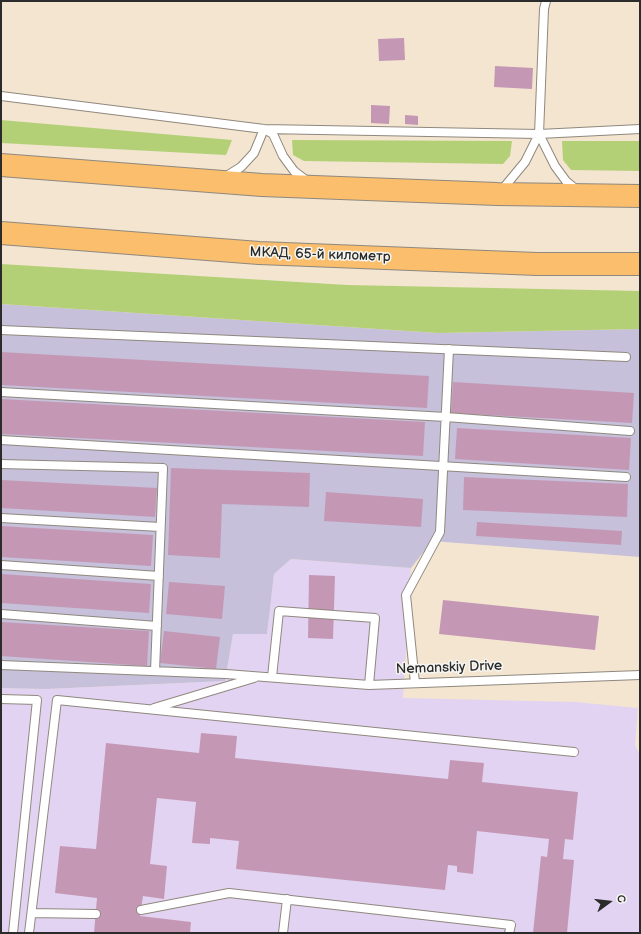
<!DOCTYPE html>
<meta charset="utf-8">
<style>
body{margin:0}
#map{position:relative;width:641px;height:934px;overflow:hidden;background:#f3e5d0;font-family:"Balsamiq Sans",sans-serif}
canvas{display:block}
.frame{position:absolute;inset:0;border:2px solid #2b2b2b;pointer-events:none}
.north{position:absolute;left:589px;top:882px;width:40px;height:40px;-webkit-text-stroke:3px #f6f6f2;paint-order:stroke;rotate:75deg;font-size:11px;font-weight:700;line-height:16px;text-align:center;color:#2b2b2b}
.north::after{content:'';display:block;margin:auto;width:14px;height:18px;background:#2b2b2b;clip-path:polygon(50% 0,100% 100%,50% 72%,0 100%)}
</style>
<div id="map">
<canvas width="641" height="934"></canvas>
<div class="frame"></div>
<div class="north">С</div>
</div>
<script>
const g = document.querySelector('canvas').getContext('2d');
g.lineJoin = 'round';
function paint(path, color) { g.fillStyle = color; g.fill(path, 'evenodd'); }
const poly = rows => new Path2D(rows.map(r => 'M' + r).join(''));
function stroke(path, color, width, dash) { g.strokeStyle = color; g.lineWidth = width; g.lineCap = dash ? 'butt' : 'round'; g.setLineDash(dash || []); g.stroke(path); }
function write(font, color, halo, rows, align = 'center') {
  g.font = font + ' "Balsamiq Sans",sans-serif'; g.lineWidth = 3; g.setLineDash([]); g.textBaseline = 'middle'; g.strokeStyle = halo; g.fillStyle = color; for (const [text, x, y, turn = 0] of rows) {
    g.save(); g.translate(x, y); g.rotate((+turn || 0) * Math.PI / 180); g.textAlign = isNaN(turn) ? turn : align; if (halo) g.strokeText(text, 0, 0); g.fillText(text, 0, 0); g.restore();
  }
}
const built = poly([
 [291,559,411,568,403,698,575,702,638,708,635,745,640,755,640,933,1,933,1,688,46,689,225,681,233,634,267,634,274,574]
]);
const industrial = poly([
 [1,304,438,333,640,329,640,557,432,541,411,568,291,559,274,574,267,634,233,634,225,681,46,689,1,688]
]);
const green = poly([
 [1,120,232,140,226,155,1,143],
 [292,140,512,141,510,156,503,164,304,161,293,155],
 [562,141,640,141,640,171,571,170,563,160],
 [1,264,347,285,640,291,640,329,438,333,1,304]
]);
const building = poly([
 [404,38,405,60,379,61,378,39],
 [495,66,533,68,532,89,494,87],
 [371,105,390,106,389,124,371,123],
 [405,115,418,116,418,125,405,124],
 [1,352,429,376,427,408,1,385],
 [453,382,634,393,632,423,451,413],
 [1,399,425,422,423,456,1,434],
 [457,428,631,438,629,470,455,459],
 [171,468,310,473,309,507,222,504,220,558,168,555],
 [464,477,628,484,627,517,463,510],
 [1,480,157,488,155,517,1,508],
 [326,492,423,499,421,527,324,521],
 [477,522,622,531,621,545,476,536],
 [1,526,153,535,151,566,1,557],
 [1,574,151,584,149,613,1,603],
 [309,575,335,576,333,639,308,638],
 [169,582,225,586,222,619,166,614],
 [443,600,599,616,595,650,439,634],
 [1,622,149,631,147,666,1,656],
 [164,631,220,637,216,669,160,663],
 [201,733,237,736,235,758,448,779,450,760,484,763,482,782,578,792,573,840,565,839,563,859,574,860,567,933,533,933,541,856,547,857,549,839,477,831,473,874,457,872,457,866,448,865,445,890,236,869,239,841,210,838,210,844,192,843,196,802,157,798,150,864,167,866,164,899,143,896,140,916,191,922,190,933,94,933,97,898,55,893,60,846,96,849,106,743,199,753]
]);
const service = poly([
 [1,96,264,129,539,134,640,129],
 [539,134,555,166,566,181,577,190],
 [225,177,241,167,254,153,264,129,273,134,283,156,294,171,307,181],
 [501,191,525,162,539,134,544,9,546,1],
 [1,330,626,357],
 [1,392,446,417,630,431],
 [1,440,626,477],
 [1,464,163,468,155,671],
 [1,518,160,527],
 [1,565,159,576],
 [1,614,157,626],
 [1,665,226,674,369,685,640,675],
 [272,677,279,611,375,618,369,685],
 [415,683,406,595,440,532,449,349],
 [1,699,37,700,13,933],
 [154,708,254,678],
 [141,910,229,893,511,925,509,933],
 [32,913,96,914],
 [29,933,57,700,574,752],
 [283,933,287,899]
]);
const trunk = poly([
 [1,165,262,185,497,194,640,196],
 [1,233,259,253,537,264,640,264]
]);
const streetNames = [
 ["МКАД, 65-й километр",320,255,2],
 ["Nemanskiy Drive",449,668,-2]
];
paint(built, '#e3d3f2');
paint(industrial, '#c6c0da');
paint(green, '#b4d077');
paint(building, '#c498b5');
stroke(service, '#8f887e', 10);
stroke(trunk, '#8f887e', 24);
stroke(service, '#fff', 8);
stroke(trunk, '#fabe6d', 22);
write('14px', '#2b2b2b', '#f6f6f2', streetNames);
</script>
